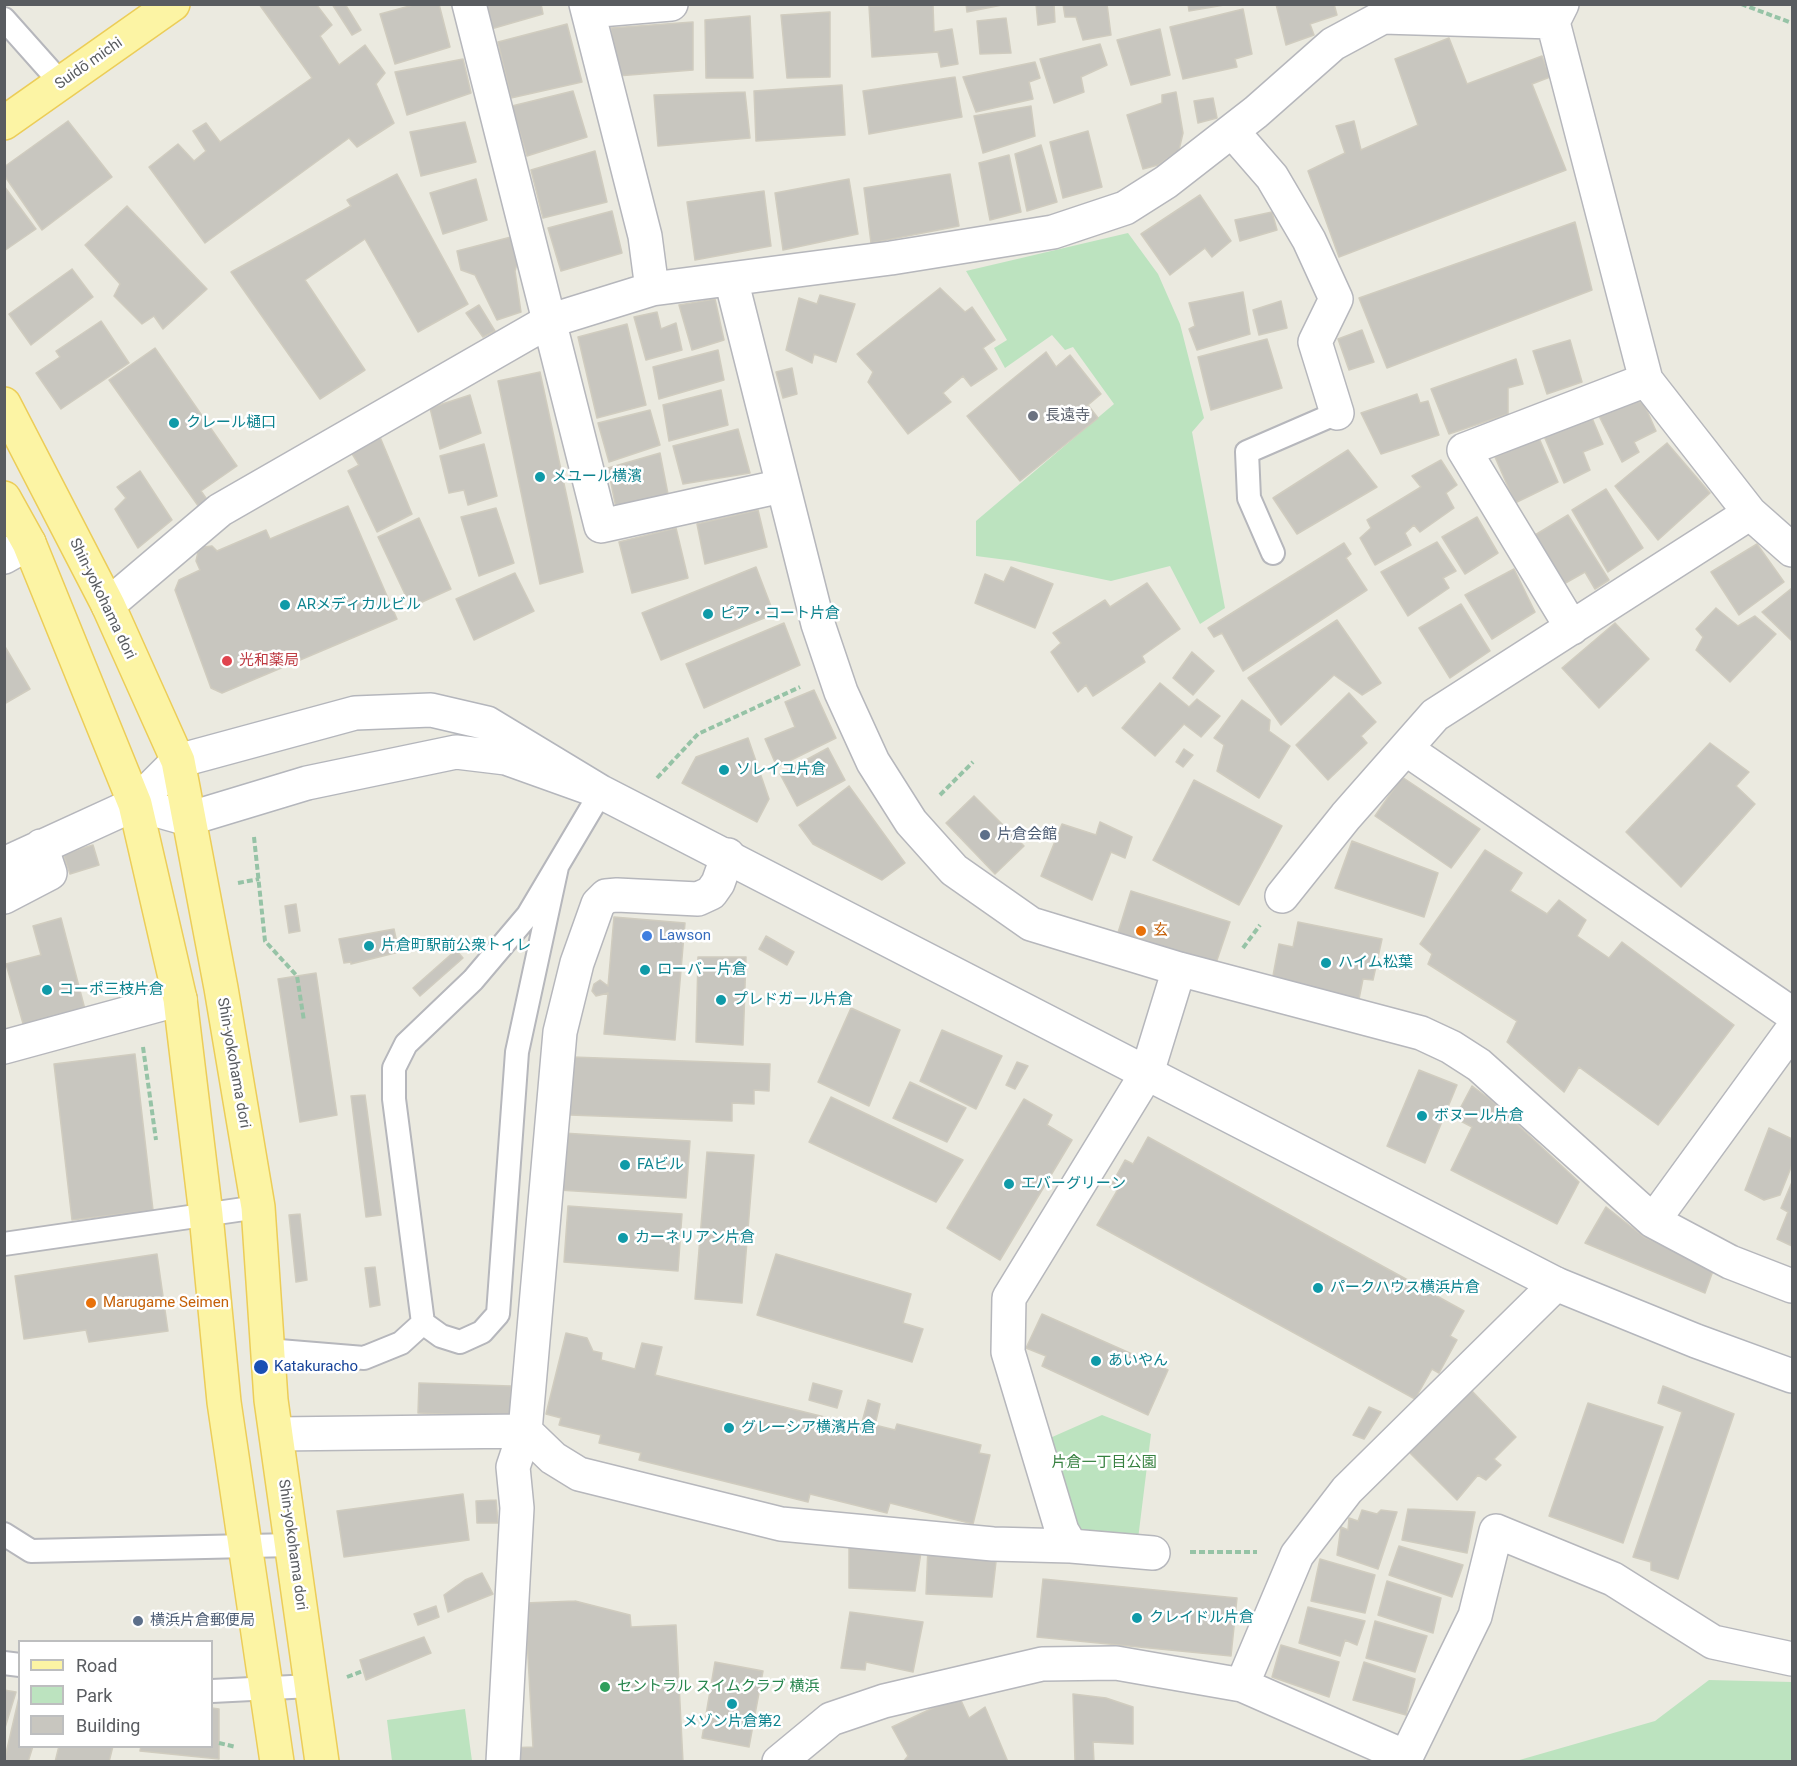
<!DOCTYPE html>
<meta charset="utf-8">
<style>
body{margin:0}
#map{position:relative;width:1797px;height:1766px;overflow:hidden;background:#ebeae0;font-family:Roboto,sans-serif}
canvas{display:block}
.frame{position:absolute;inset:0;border:6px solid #595c60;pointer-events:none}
.legend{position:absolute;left:18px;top:1640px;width:195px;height:108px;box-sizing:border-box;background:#fff;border:2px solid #bdbebf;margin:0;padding:8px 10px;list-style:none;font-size:18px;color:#595c60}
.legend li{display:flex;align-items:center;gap:12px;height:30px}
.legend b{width:30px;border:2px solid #bdbebf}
</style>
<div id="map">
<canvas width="1797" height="1766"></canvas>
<div class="frame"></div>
<ul class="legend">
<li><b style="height:8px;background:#fcf4a4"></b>Road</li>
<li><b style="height:16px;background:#bce3bf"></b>Park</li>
<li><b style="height:16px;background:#c8c6bf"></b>Building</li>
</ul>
</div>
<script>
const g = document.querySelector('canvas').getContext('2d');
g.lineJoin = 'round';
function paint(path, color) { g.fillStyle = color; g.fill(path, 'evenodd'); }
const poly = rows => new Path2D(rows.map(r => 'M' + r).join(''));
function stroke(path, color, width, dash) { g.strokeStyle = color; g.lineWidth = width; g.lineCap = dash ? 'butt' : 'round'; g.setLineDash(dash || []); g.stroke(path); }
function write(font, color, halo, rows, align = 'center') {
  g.font = font + ' Roboto,"Noto Sans JP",sans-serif'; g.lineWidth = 5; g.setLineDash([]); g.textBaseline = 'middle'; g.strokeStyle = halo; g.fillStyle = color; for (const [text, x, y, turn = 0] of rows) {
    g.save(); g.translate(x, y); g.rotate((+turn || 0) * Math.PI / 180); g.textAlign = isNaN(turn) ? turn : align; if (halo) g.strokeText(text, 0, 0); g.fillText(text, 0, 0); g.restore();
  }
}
const green = poly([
 [1128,233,1158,274,1180,324,1204,418,1192,432,1225,608,1200,624,1170,566,1111,581,1015,561,976,556,976,521,1114,404,1073,347,1065,350,1052,335,1005,368,994,348,1007,340,966,271],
 [1102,1415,1151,1434,1138,1539,1079,1532,1050,1438],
 [1709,1680,1792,1682,1792,1761,1516,1761,1655,1721],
 [465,1709,472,1761,392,1761,387,1720]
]);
const building = poly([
 [259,4,316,4,332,25,320,36,339,65,365,45,385,73,376,84,394,123,357,147,349,138,205,243,149,167,178,144,194,161,206,151,193,131,206,123,220,142,312,78,259,4],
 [332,4,345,4,361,30,352,35,332,4],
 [417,4,439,4,450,47,395,64,380,14,417,4],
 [484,4,541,4,543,14,491,29,484,4],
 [966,4,1007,4,967,12,966,4],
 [1036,4,1054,4,1055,22,1038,25,1036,4],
 [1063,4,1107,4,1111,35,1083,40,1076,17,1065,17,1063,4],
 [1188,4,1230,4,1189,11,1188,4],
 [1276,4,1334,4,1337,15,1310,24,1314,35,1286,45,1276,4],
 [933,5,934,32,952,29,958,64,941,67,938,52,872,57,869,6,933,5],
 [1243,9,1252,54,1235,59,1237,67,1183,79,1170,27,1243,9],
 [830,12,830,77,787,78,781,15,830,12],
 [750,16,753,78,706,78,705,20,750,16],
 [1006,18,1011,53,980,54,977,21,1006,18],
 [693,22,693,70,617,76,611,28,693,22],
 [567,24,582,82,511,98,498,42,567,24],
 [1160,29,1170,75,1131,85,1117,40,1160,29],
 [1449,38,1467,84,1542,56,1550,77,1532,84,1566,170,1339,257,1308,171,1345,153,1336,126,1354,121,1361,150,1418,125,1395,59,1449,38],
 [1100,44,1107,65,1081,77,1084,92,1054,103,1040,59,1100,44],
 [463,59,471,93,407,115,395,72,463,59],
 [1035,62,1040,78,1029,82,1033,99,976,112,963,77,1035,62],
 [955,77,962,117,869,134,863,91,955,77],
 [842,85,845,135,756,141,754,91,842,85],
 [573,91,587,137,527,156,512,106,573,91],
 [745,92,750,138,658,146,654,95,745,92],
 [1176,92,1183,133,1179,150,1158,165,1143,169,1127,115,1162,103,1162,95,1176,92],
 [1213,98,1217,118,1198,123,1194,101,1213,98],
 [1031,106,1035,136,983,153,974,116,1031,106],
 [68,121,112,177,42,230,4,175,4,167,68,121],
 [465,122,476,162,421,176,410,132,465,122],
 [1088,131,1102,187,1063,198,1050,142,1088,131],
 [1041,145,1057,202,1027,211,1015,154,1041,145],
 [595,151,607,202,543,218,531,170,595,151],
 [1009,155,1021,212,990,220,979,163,1009,155],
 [397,174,468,304,418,332,365,239,305,280,365,370,320,399,231,272,351,206,347,200,397,174],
 [950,174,959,226,871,243,864,188,950,174],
 [476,179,487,220,443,234,430,193,476,179],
 [849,179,858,234,783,250,775,193,849,179],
 [4,186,36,229,4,251,4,186],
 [764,191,771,246,695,260,687,202,764,191],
 [1200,195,1231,241,1212,257,1205,248,1170,275,1141,234,1200,195],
 [127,206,207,289,163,329,154,316,142,324,114,296,120,284,85,245,127,206],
 [612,211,622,253,561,271,548,228,612,211],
 [1272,212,1277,230,1240,241,1235,220,1272,212],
 [1575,222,1592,290,1387,368,1359,298,1575,222],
 [511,237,518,261,515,271,521,312,497,320,475,275,461,270,457,251,511,237],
 [72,269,93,297,31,345,9,314,72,269],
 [940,288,965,312,972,307,995,340,983,348,997,369,971,386,963,376,943,393,951,402,908,434,868,382,873,372,857,354,940,288],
 [1243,292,1250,334,1197,350,1189,329,1195,326,1189,303,1243,292],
 [820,295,855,304,836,362,814,354,812,363,786,350,799,298,817,304,820,295],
 [715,299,724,340,692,350,679,305,715,299],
 [1281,301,1287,328,1259,335,1253,310,1281,301],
 [479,305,495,331,483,337,466,313,479,305],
 [657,312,661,329,676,323,682,350,646,360,634,317,657,312],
 [101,321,129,363,61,409,36,373,60,357,56,351,101,321],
 [627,324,646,405,597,418,578,337,627,324],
 [1362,330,1374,362,1349,370,1338,339,1362,330],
 [1267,339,1282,388,1211,410,1198,357,1267,339],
 [1570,340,1582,382,1547,394,1533,351,1570,340],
 [155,348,237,466,201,491,208,501,199,507,109,380,155,348],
 [718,350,724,380,659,399,653,367,718,350],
 [1046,352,1056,367,1070,355,1101,394,1088,405,1098,418,1020,481,967,416,1046,352],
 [1516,359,1523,384,1508,388,1508,414,1449,434,1431,389,1516,359],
 [792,368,797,394,783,398,776,372,792,368],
 [540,372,583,572,540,584,498,381,540,372],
 [721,390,728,425,669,441,663,405,721,390],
 [1417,394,1420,403,1428,401,1439,435,1381,454,1361,413,1417,394],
 [470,395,481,433,440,449,430,408,470,395],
 [1633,398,1644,404,1656,431,1634,442,1639,452,1622,462,1598,414,1633,398],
 [650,410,660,445,609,462,598,423,650,410],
 [1592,418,1603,444,1583,452,1590,470,1564,483,1544,436,1592,418],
 [738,429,750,473,683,484,673,446,738,429],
 [380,437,412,514,377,532,348,471,359,465,351,452,380,437],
 [1539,438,1558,482,1515,503,1495,457,1539,438],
 [1667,443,1710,493,1658,540,1615,486,1667,443],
 [484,444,497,496,468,505,464,490,449,493,440,456,484,444],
 [1348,450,1377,487,1297,534,1273,498,1348,450],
 [660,453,668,494,616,508,608,468,660,453],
 [1441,460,1457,485,1446,493,1454,508,1420,532,1414,525,1405,533,1411,545,1375,565,1360,538,1371,528,1367,520,1421,487,1412,476,1441,460],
 [140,471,172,520,138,548,115,509,126,498,117,487,140,471],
 [1606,489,1643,548,1608,572,1572,510,1606,489],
 [348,506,397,619,222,693,211,688,175,590,179,580,200,570,196,561,198,552,203,547,212,546,217,551,266,530,270,539,348,506],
 [496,508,514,563,479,576,461,517,496,508],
 [758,510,767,547,705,564,697,524,758,510],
 [1568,515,1609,580,1595,589,1585,572,1562,585,1535,535,1568,515],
 [1477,517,1498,553,1465,574,1442,537,1477,517],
 [419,518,451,589,411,607,378,537,419,518],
 [676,528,688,578,632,593,619,542,676,528],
 [1437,542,1456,571,1443,578,1449,588,1408,616,1381,572,1437,542],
 [1344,543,1351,554,1346,558,1367,590,1243,671,1222,633,1214,637,1208,628,1344,543],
 [1757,544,1784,582,1739,615,1711,572,1757,544],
 [756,567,774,614,661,660,642,613,756,567],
 [1011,567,1053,584,1035,628,975,603,985,574,1004,582,1011,567],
 [1514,569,1535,612,1492,639,1465,595,1514,569],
 [515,573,534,611,474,640,456,599,515,573],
 [1147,583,1180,629,1142,656,1145,662,1093,696,1086,685,1078,692,1051,652,1061,643,1053,633,1105,600,1110,607,1147,583],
 [1792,588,1792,641,1762,612,1792,588],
 [1461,604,1490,651,1450,678,1419,628,1461,604],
 [1716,608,1738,626,1755,616,1776,634,1730,682,1696,650,1703,637,1696,629,1716,608],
 [1337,620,1381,683,1362,695,1334,675,1281,725,1248,678,1337,620],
 [784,623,800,665,704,708,686,664,784,623],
 [1615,623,1649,659,1599,708,1562,668,1615,623],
 [4,645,30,689,4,704,4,645],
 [1192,652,1214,671,1193,695,1173,678,1192,652],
 [1160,683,1189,707,1197,699,1220,716,1201,737,1184,724,1155,756,1122,728,1160,683],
 [814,690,836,738,777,767,765,739,795,727,785,702,814,690],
 [1349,693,1376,722,1361,736,1367,743,1328,780,1296,745,1349,693],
 [1242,700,1270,720,1269,731,1290,746,1259,798,1217,771,1224,745,1214,738,1242,700],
 [748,738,769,799,757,822,682,783,696,757,748,738],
 [1710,743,1749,772,1736,786,1755,804,1681,887,1626,832,1710,743],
 [828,748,845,780,797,806,780,774,828,748],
 [1184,749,1193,755,1183,767,1176,762,1184,749],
 [1402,777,1480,829,1451,868,1375,816,1402,777],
 [1194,780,1282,826,1239,905,1153,860,1194,780],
 [849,786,905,863,882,880,813,844,799,825,849,786],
 [974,796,1024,846,995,874,946,823,974,796],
 [1100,822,1132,837,1125,858,1111,852,1092,900,1041,876,1062,824,1096,835,1100,822],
 [1352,841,1438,873,1424,917,1335,888,1352,841],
 [93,845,99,865,70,874,63,854,93,845],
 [1485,850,1522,873,1510,891,1547,914,1559,900,1586,920,1577,936,1609,958,1622,942,1734,1025,1658,1125,1579,1067,1564,1092,1507,1042,1517,1021,1428,964,1432,954,1420,944,1485,850],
 [1131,891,1230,922,1215,966,1117,936,1131,891],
 [296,904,300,931,289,933,285,906,296,904],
 [614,917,685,923,675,1040,604,1034,608,993,596,996,592,991,594,984,600,980,608,986,614,917],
 [61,918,87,1017,26,1034,6,964,41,955,33,926,61,918],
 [1298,922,1382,939,1373,980,1363,979,1359,999,1272,981,1279,944,1293,947,1298,922],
 [394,929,399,952,351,964,351,962,344,963,339,939,394,929],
 [766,936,794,952,787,965,759,949,766,936],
 [456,950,463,958,420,996,413,988,456,950],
 [698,957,746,957,743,1045,696,1042,698,957],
 [316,973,337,1115,300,1122,278,979,316,973],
 [851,1008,900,1030,869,1106,818,1082,851,1008],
 [942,1030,1002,1056,976,1109,920,1081,942,1030],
 [135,1054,153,1210,72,1220,54,1064,135,1054],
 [572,1057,770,1064,769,1091,754,1090,754,1104,732,1103,732,1121,570,1115,572,1057],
 [1017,1062,1028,1066,1015,1089,1006,1085,1017,1062],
 [1419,1070,1457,1085,1425,1163,1387,1146,1419,1070],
 [910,1082,966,1108,947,1142,893,1118,910,1082],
 [1472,1086,1491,1100,1579,1182,1557,1224,1451,1170,1472,1127,1455,1118,1472,1086],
 [365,1095,381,1215,366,1217,351,1096,365,1095],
 [831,1097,963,1160,936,1202,809,1142,831,1097],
 [1024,1099,1052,1115,1047,1125,1072,1140,1000,1260,947,1228,1024,1099],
 [1769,1128,1792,1139,1792,1165,1780,1195,1764,1200,1745,1190,1769,1128],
 [563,1133,690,1141,686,1198,559,1190,563,1133],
 [1148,1137,1464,1311,1450,1336,1457,1340,1439,1373,1432,1369,1415,1399,1097,1225,1117,1191,1110,1187,1125,1160,1133,1164,1148,1137],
 [707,1152,754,1155,742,1303,695,1299,707,1152],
 [1792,1182,1792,1246,1777,1239,1788,1212,1781,1208,1792,1182],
 [568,1206,682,1214,678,1271,564,1262,568,1206],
 [1606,1207,1644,1237,1714,1268,1705,1293,1585,1243,1606,1207],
 [300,1214,307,1280,296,1282,289,1215,300,1214],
 [157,1254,168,1331,89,1342,86,1330,24,1339,15,1276,157,1254],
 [776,1254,911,1294,903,1323,923,1329,912,1362,757,1315,776,1254],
 [375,1267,380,1305,370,1307,365,1268,375,1267],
 [1042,1314,1168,1370,1148,1415,1042,1366,1046,1356,1026,1348,1042,1314],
 [566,1333,587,1338,593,1351,602,1353,601,1360,635,1369,642,1343,662,1347,655,1375,861,1426,868,1400,880,1404,875,1425,895,1430,897,1424,981,1445,979,1453,990,1455,973,1524,890,1503,887,1513,810,1494,808,1502,639,1460,641,1453,599,1443,601,1435,559,1425,561,1418,546,1414,566,1333],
 [419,1383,511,1386,511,1417,418,1413,419,1383],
 [813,1383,842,1391,837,1408,809,1400,813,1383],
 [1663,1386,1734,1414,1678,1579,1651,1570,1651,1562,1633,1557,1682,1412,1658,1403,1663,1386],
 [1471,1390,1516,1437,1494,1459,1501,1465,1486,1480,1478,1475,1457,1500,1408,1451,1471,1390],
 [1588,1403,1663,1427,1623,1543,1549,1516,1588,1403],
 [1369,1407,1381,1412,1364,1439,1353,1435,1369,1407],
 [463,1494,469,1540,344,1557,337,1511,463,1494],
 [496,1500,498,1523,477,1523,476,1501,496,1500],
 [1408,1509,1475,1512,1467,1553,1402,1540,1408,1509],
 [1362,1510,1377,1514,1381,1510,1397,1512,1378,1569,1337,1555,1341,1527,1348,1530,1349,1518,1358,1521,1362,1510],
 [849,1538,922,1546,915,1591,849,1588,849,1538],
 [1399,1546,1463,1565,1452,1597,1389,1575,1399,1546],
 [928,1547,997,1553,992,1597,926,1594,928,1547],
 [1320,1559,1375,1575,1365,1613,1311,1601,1320,1559],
 [482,1573,493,1594,448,1612,444,1595,465,1580,482,1573],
 [1043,1579,1237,1598,1231,1656,1037,1637,1043,1579],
 [1387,1581,1441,1598,1433,1633,1378,1615,1387,1581],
 [575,1601,630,1615,631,1627,676,1625,683,1762,510,1762,509,1748,533,1747,525,1603,575,1601],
 [436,1606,439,1617,418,1625,414,1614,436,1606],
 [1308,1607,1365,1621,1357,1645,1345,1640,1340,1656,1299,1643,1308,1607],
 [850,1612,923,1622,913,1672,866,1662,865,1670,841,1668,850,1612],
 [1375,1621,1427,1636,1415,1672,1366,1658,1375,1621],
 [424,1637,431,1653,366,1680,360,1660,424,1637],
 [1281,1645,1339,1662,1329,1697,1272,1677,1281,1645],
 [715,1662,763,1671,749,1747,702,1738,715,1662],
 [1364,1662,1415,1679,1406,1715,1353,1700,1364,1662],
 [4,1690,16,1692,4,1731,4,1690],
 [20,1693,20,1746,33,1746,28,1762,4,1762,20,1693],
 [1073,1694,1106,1698,1133,1707,1133,1744,1093,1742,1094,1762,1075,1762,1073,1694],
 [959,1696,969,1718,985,1707,1008,1762,903,1762,908,1756,892,1727,959,1696],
 [212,1708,219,1709,219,1759,140,1751,141,1746,212,1746,212,1708],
 [59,1746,113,1746,109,1762,55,1762,59,1746]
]);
const path = poly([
 [1741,4,1792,23],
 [657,778,698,734,800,687],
 [940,795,973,762],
 [254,837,265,941,297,976,304,1021],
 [238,883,259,879],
 [1243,948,1260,925],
 [143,1047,156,1140],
 [1190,1552,1257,1552],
 [347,1677,363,1671],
 [219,1743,236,1747]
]);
const lane = poly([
 [4,19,61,83],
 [1273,553,1249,498,1247,452,1337,413],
 [557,867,517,1052,498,1314,482,1332,460,1342,441,1336,423,1323,394,1099,394,1068,406,1044,473,980,528,915,601,792],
 [4,1244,258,1207],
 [267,1350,364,1358,401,1343,423,1323],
 [4,1534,31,1551,292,1545],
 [4,1663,20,1665],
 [212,1691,311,1686]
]);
const street = poly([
 [469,4,601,526,782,486],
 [586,4,645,236,652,289],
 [1562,4,1553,22,1646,380,1750,513,1792,550],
 [588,11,671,4],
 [1232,131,1272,177,1309,240,1336,299,1315,342,1337,413],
 [731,279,818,624,841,692,873,762,911,822,954,870,1031,924,1179,969,1421,1033,1451,1047,1479,1065,1653,1221,1730,1262,1792,1286],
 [4,557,29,543],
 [108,605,220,510,549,321,652,289,891,258,1053,232,1125,208,1166,182,1256,112,1333,44,1383,17,1553,22],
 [1572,628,1464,450,1646,380],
 [1406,749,1792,1014],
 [4,864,135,804],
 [1282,896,1346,816,1435,715,1750,513],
 [4,897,50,873,41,846],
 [4,1047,180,999],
 [1653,1221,1792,1030],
 [277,1434,525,1431,553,1458,579,1474,781,1524,993,1544,1071,1546],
 [1153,1553,1071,1546,1062,1531,1008,1352,1009,1298,1147,1073,1179,969],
 [1242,1685,1406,1757,1475,1616,1496,1531,1613,1579,1713,1642,1792,1659],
 [503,1762,517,1508,513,1467,525,1431,560,1032,577,963,598,904,606,896,617,895,698,899,711,893,718,883,728,855],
 [779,1762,831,1719,884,1701,1042,1664,1116,1663,1242,1685,1297,1555,1347,1490,1556,1284]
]);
const secondary = poly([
 [601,792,506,758,456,752,307,783,188,819,135,804,178,761,355,713,431,710,487,723,601,792,1556,1284,1696,1341,1792,1376]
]);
const primary = poly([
 [4,123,173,4],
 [4,404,108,605,178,761,221,988,258,1207,271,1400,322,1762],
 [4,498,29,543,135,804,180,999,206,1215,224,1402,277,1762]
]);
const markers = [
 [1033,416,6,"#6b7280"],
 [174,423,6,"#0f9aa8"],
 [540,477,6,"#0f9aa8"],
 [285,605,6,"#0f9aa8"],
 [708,614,6,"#0f9aa8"],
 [227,661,6,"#e0444e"],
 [724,770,6,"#0f9aa8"],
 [985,835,6,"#5c6f8a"],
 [1141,931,6,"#e8710a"],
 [647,936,6,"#3f7fe0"],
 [369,946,6,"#0f9aa8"],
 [1326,963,6,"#0f9aa8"],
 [645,970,6,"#0f9aa8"],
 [47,990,6,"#0f9aa8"],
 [721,1000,6,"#0f9aa8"],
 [1422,1116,6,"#0f9aa8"],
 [625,1165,6,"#0f9aa8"],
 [1009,1184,6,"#0f9aa8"],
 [623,1238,6,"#0f9aa8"],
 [1318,1288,6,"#0f9aa8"],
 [91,1303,6,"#e8710a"],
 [1096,1361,6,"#0f9aa8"],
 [261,1367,8,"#1a4fb4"],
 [729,1428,6,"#0f9aa8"],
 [1137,1618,6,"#0f9aa8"],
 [138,1621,6,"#5c6f8a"],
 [605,1687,6,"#2e9e5b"],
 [732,1704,6,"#0f9aa8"]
];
const streetNames = [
 ["Suidō michi",89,64,-35],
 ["Shin-yokohama dori",102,599,64],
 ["Shin-yokohama dori",233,1063,80],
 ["Shin-yokohama dori",292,1545,82]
];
const worshipNames = [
 ["長遠寺",1045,416]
];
const cultureNames = [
 ["クレール樋口",186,423],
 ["メユール横濱",552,477],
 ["ARメディカルビル",297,605],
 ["ピア・コート片倉",720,614],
 ["ソレイユ片倉",736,770],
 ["片倉町駅前公衆トイレ",381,946],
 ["ハイム松葉",1338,963],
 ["ローバー片倉",657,970],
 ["コーポ三枝片倉",59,990],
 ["プレドガール片倉",733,1000],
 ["ボヌール片倉",1434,1116],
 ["FAビル",637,1165],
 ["エバーグリーン",1021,1184],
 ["カーネリアン片倉",635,1238],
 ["パークハウス横浜片倉",1330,1288],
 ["あいやん",1108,1361],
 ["グレーシア横濱片倉",741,1428],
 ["クレイドル片倉",1149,1618],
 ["メゾン片倉第2",732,1722,"center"]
];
const healthNames = [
 ["光和薬局",239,661]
];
const serviceNames = [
 ["片倉会館",997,835],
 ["横浜片倉郵便局",150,1621]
];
const foodNames = [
 ["玄",1153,931],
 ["Marugame Seimen",103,1303]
];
const shopNames = [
 ["Lawson",659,936]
];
const transitNames = [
 ["Katakuracho",274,1367]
];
const parkNames = [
 ["片倉一丁目公園",1104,1463]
];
const leisureNames = [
 ["セントラル スイムクラブ 横浜",617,1687]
];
paint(green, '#bce3bf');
paint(building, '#c8c6bf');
stroke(building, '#d0ccbf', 1.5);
stroke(lane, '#b6b7bc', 26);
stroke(street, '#b6b7bc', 36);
stroke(secondary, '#b4b6bc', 36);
stroke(primary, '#eccd58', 36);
stroke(path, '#96c3a6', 4, [6, 3]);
stroke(lane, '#fff', 22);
stroke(street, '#fff', 33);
stroke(secondary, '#fff', 33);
stroke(primary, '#fcf4a4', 33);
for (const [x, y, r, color] of markers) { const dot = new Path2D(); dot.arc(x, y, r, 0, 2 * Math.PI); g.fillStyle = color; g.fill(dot); stroke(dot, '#fff', 2); }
write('15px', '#595c60', '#fff', streetNames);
write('15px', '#5b616d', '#fff', worshipNames, 'left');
write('15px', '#0d838f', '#fff', cultureNames, 'left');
write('15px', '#be3a42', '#fff', healthNames, 'left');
write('15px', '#4e5e75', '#fff', serviceNames, 'left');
write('15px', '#c56008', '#fff', foodNames, 'left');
write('15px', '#366cbe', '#fff', shopNames, 'left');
write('15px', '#164399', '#fff', transitNames, 'left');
write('15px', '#378140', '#fff', parkNames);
write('15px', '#27864d', '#fff', leisureNames, 'left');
</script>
